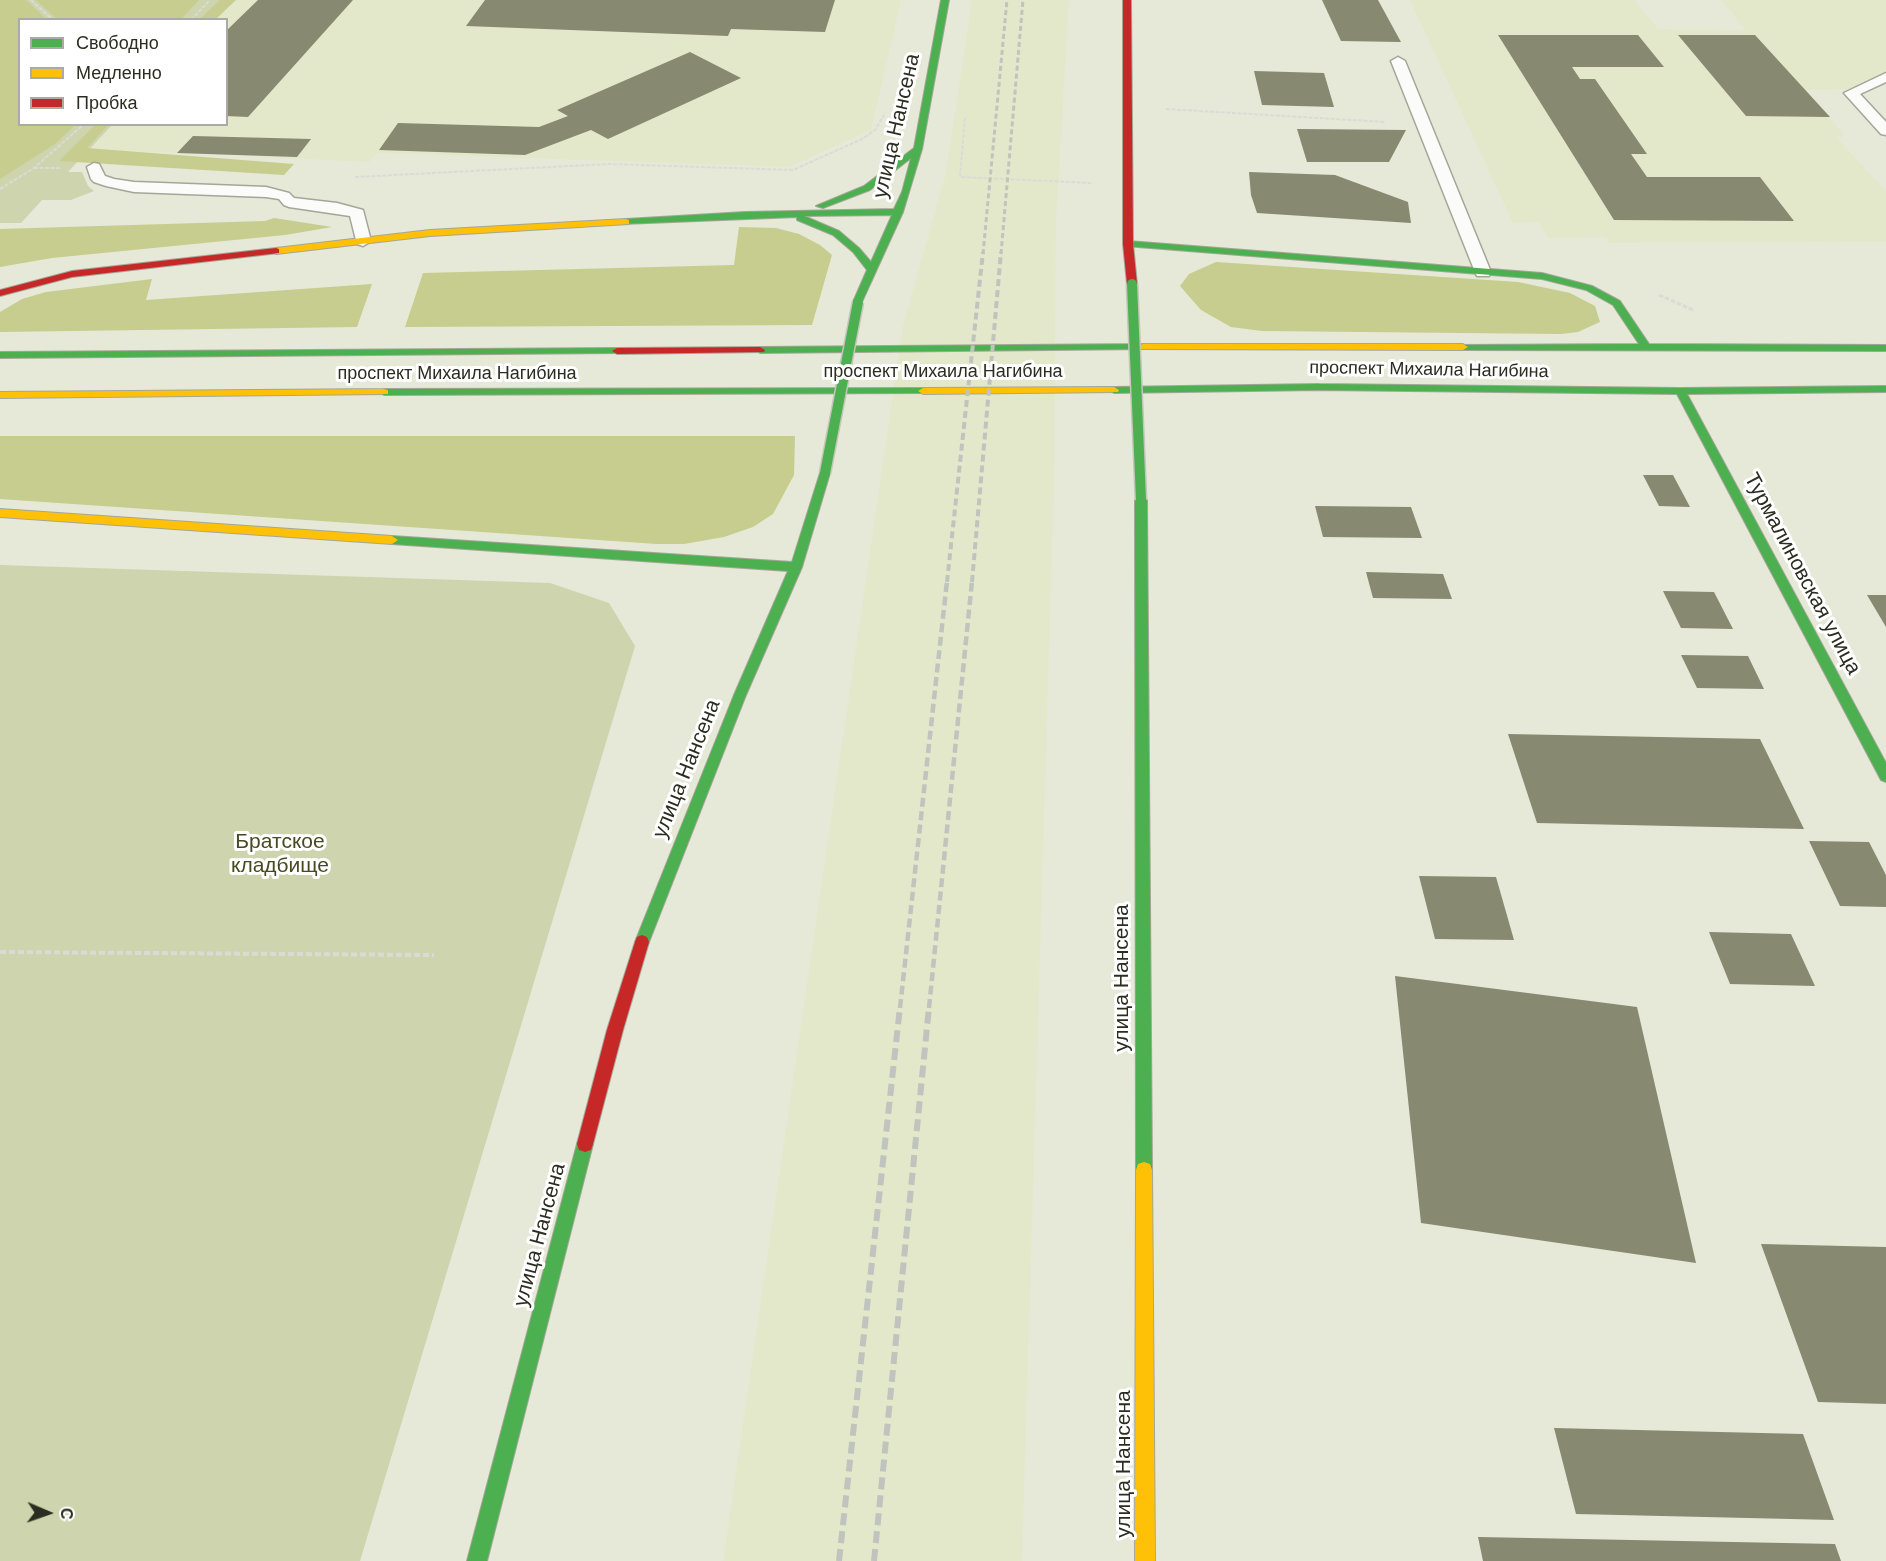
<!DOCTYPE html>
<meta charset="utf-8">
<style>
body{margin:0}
#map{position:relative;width:1886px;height:1561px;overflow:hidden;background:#e6e9d7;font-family:Helvetica,sans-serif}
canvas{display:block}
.legend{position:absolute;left:18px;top:18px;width:210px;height:108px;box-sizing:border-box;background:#fff;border:2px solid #aaaba6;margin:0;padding:8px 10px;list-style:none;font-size:18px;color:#2b2d20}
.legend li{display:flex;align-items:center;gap:12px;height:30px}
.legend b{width:30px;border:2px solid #aaaba6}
.north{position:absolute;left:18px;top:1483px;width:60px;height:60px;-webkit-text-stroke:4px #fff;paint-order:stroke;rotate:92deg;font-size:16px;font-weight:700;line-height:24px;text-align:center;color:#2b2d20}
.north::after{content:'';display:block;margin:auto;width:21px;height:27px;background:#2b2d20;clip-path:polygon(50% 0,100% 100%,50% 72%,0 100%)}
</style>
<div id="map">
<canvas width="1886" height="1561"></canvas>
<ul class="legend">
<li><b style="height:8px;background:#4caf50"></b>Свободно</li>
<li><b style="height:8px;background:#ffc107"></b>Медленно</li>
<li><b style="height:8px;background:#c62828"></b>Пробка</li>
</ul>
<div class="north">С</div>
</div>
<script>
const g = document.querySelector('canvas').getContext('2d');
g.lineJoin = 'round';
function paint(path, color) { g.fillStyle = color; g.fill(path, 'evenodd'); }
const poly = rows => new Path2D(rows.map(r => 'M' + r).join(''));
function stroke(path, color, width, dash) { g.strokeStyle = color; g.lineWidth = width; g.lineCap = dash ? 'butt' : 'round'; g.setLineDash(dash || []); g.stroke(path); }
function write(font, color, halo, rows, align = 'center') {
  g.font = font + ' Helvetica,sans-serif'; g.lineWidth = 6; g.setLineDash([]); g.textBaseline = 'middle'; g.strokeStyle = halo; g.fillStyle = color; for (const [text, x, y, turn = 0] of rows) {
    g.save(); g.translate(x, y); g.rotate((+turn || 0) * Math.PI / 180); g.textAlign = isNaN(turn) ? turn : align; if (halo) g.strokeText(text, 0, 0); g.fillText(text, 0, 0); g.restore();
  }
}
const built = poly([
 [234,0,901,0,871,130,789,167,377,153,369,162,88,149,112,125,226,124,226,20,215,19],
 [972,0,1069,0,1056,224,1054,484,1022,1561,723,1561,903,325,946,173],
 [1410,0,1635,0,1658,29,1746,30,1721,0,1886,0,1886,77,1849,89,1806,90,1845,136,1836,137,1886,191,1886,242,1609,243,1606,237,1548,238,1539,222,1513,223]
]);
const green = poly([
 [0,0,234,0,215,19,20,20,20,124,112,125,68,172,82,172,88,186,94,191,71,200,42,200,21,223,0,223],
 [0,565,550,583,609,603,635,646,360,1561,0,1561]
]);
const forest = poly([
 [0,0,26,0,46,19,20,20,20,124,75,125,55,144,0,179],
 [36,0,199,0,180,20,57,19],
 [220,0,236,0,216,19,200,19],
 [109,124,87,148,294,164,284,175,59,161,95,125],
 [274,218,332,227,285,235,52,258,0,267,0,229,265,221],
 [739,227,776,228,799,234,820,245,832,255,812,325,405,327,423,273,734,265],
 [1216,262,1518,282,1570,293,1595,306,1600,322,1578,332,1561,334,1262,331,1231,327,1201,310,1180,286,1189,274],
 [152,279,146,300,372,284,357,327,0,332,0,312,22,299,46,292],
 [0,436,795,436,794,475,773,514,753,527,724,537,684,544,657,544,0,499]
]);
const building = poly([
 [258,0,353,0,248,117,226,116,226,31],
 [485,0,835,0,825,32,731,29,728,36,466,26],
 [1322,0,1378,0,1401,42,1341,41],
 [1498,35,1638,35,1664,67,1572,67,1580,79,1595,79,1647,154,1631,154,1647,177,1760,177,1794,221,1614,220],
 [1678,35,1755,35,1830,117,1746,116],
 [690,52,741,78,608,139,591,130,525,155,379,150,398,123,539,127,568,116,557,110],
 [1254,71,1324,73,1334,107,1262,105],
 [1297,129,1406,130,1389,162,1307,162],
 [193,136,311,139,297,157,177,153],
 [1249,172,1335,175,1408,202,1411,223,1257,213,1251,195],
 [1643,475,1673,475,1690,507,1659,506],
 [1315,506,1411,507,1422,538,1323,537],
 [1366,572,1443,574,1452,599,1373,598],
 [1663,591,1714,592,1733,629,1681,628],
 [1867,595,1886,595,1886,627],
 [1681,655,1748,656,1764,689,1697,688],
 [1508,734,1760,739,1804,829,1537,823],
 [1809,841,1869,842,1886,875,1886,907,1840,906],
 [1419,876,1496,877,1514,940,1435,939],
 [1709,932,1791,934,1815,986,1730,984],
 [1395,976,1637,1007,1696,1263,1421,1223],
 [1761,1244,1886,1247,1886,1404,1818,1402],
 [1554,1428,1803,1434,1834,1520,1576,1514],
 [1478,1537,1835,1544,1841,1561,1483,1561]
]);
const pathFar2 = poly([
 [31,0,53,20],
 [191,20,210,0],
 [1166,109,1386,122],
 [965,118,960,177,1091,183],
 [34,168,60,168],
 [355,177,609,164,793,170,862,139,875,130,884,115],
 [0,189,34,168,84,124]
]);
const pathFar1 = poly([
 [1659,295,1693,310]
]);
const path = poly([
 [0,952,434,955]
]);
const lane = poly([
 [1398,57,1405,61,1491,272,1489,276,1477,276,1475,272,1391,61,1398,57],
 [1886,73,1886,82,1860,94,1886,122,1886,135,1881,134,1844,93,1886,73],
 [94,163,99,164,105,176,114,179,134,182,266,187,289,193,294,198,337,203,363,210,371,241,363,246,357,244,350,216,289,207,284,205,279,199,266,197,134,192,106,186,94,182,91,179,87,167,94,163]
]);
const fast = poly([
 [941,0,949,0,922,149,903,212,861,304,853,302,867,270,853,252,833,235,797,220,797,217,623,224,623,220,626,219,745,212,894,209,902,192,911,158,870,190,823,208,816,206,864,186,914,148,941,0],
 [892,215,871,262,859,248,839,231,804,216,892,215],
 [1128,241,1542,273,1592,286,1620,301,1649,344,1886,345,1886,351,1463,350,1459,349,1459,345,1639,344,1613,305,1586,290,1542,279,1125,246,1123,244,1128,241],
 [1143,344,1147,345,1147,349,760,353,755,350,760,347,1143,344],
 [617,348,622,351,621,353,0,358,0,352,617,348],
 [1319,384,1680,388,1886,386,1886,392,1687,394,1886,763,1886,782,1881,780,1677,394,1319,390,1114,393,1109,390,1114,387,1319,384],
 [923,388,928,391,927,393,384,395,379,392,384,389,923,388],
 [825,469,830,473,802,567,746,695,649,942,647,947,642,949,637,947,635,942,734,695,788,571,392,544,386,540,392,536,792,562,820,473,825,469],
 [1141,496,1147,500,1152,1170,1150,1176,1144,1178,1138,1176,1136,1170,1135,500,1141,496],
 [585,1136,591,1138,593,1144,487,1561,467,1561,577,1144,579,1138,585,1136]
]);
const slow = poly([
 [626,219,629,220,629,224,430,236,276,254,271,251,276,248,430,230,626,219],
 [1143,344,1463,344,1468,347,1463,350,1139,349,1139,345,1143,344],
 [1114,387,1119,390,1118,392,923,394,918,391,923,388,1114,387],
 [384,389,388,390,388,394,0,398,0,392,384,389],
 [0,509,392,536,398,540,392,544,0,517,0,509],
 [1144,1162,1150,1164,1152,1170,1155,1561,1135,1561,1136,1170,1138,1164,1144,1162]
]);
const jam = poly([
 [1123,0,1131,0,1133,244,1137,284,1132,287,1127,284,1123,244,1123,0],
 [276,248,279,249,279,253,72,277,0,296,0,290,72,271,276,248],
 [760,347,765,350,764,352,617,354,612,351,617,348,760,347],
 [642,935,647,937,649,942,623,1030,593,1144,591,1150,585,1152,579,1150,577,1144,607,1030,635,942,637,937,642,935]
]);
const railFar3 = poly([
 [983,254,1007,0],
 [1001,254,1023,0]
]);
const railFar2 = poly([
 [947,582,983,252],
 [972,582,1001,252]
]);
const railFar1 = poly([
 [900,1008,947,581],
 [929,1008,972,581]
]);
const rail = poly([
 [839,1561,900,1007],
 [874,1561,929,1007]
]);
const fastBridge = poly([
 [1132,284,1141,500],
 [825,473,858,302]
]);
const farStreetnames = [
 ["проспект Михаила Нагибина",1429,370,1],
 ["проспект Михаила Нагибина",943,372],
 ["проспект Михаила Нагибина",457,374]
];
const streetNames = [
 ["улица Нансена",897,126,-77],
 ["Турмалиновская улица",1802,574,62],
 ["улица Нансена",687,769,-68],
 ["улица Нансена",1122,978,-90],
 ["улица Нансена",540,1235,-75],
 ["улица Нансена",1124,1464,-90]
];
const parkNames = [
 ["Братское",280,842],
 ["кладбище",280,866]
];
paint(built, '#e4e8ca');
paint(green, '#ced4ad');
paint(forest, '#c6cd8e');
paint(building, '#878971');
stroke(lane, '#a4a698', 3);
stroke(fast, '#a4a698', 2);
stroke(slow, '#a4a698', 2);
stroke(jam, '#a4a698', 2);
stroke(pathFar2, '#dbdbd6', 2, [4, 1.5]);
stroke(pathFar1, '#dbdbd6', 3, [4.5, 2]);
stroke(path, '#dbdbd6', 4, [6, 3]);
paint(lane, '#fbfcf9');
paint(fast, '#4caf50');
paint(slow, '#ffc107');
paint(jam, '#c62828');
stroke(railFar3, '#c1c3be', 3, [5, 3]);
stroke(railFar2, '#c1c3be', 4, [7, 4]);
stroke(railFar1, '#c1c3be', 4.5, [9, 4.5]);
stroke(rail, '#c1c3be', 6, [12, 6]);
stroke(fastBridge, '#c4c5bc', 13, []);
stroke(fastBridge, '#4caf50', 10);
write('18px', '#2b2d20', '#fff', farStreetnames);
write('21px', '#2b2d20', '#fff', streetNames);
write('21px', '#474b22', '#fff', parkNames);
</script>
